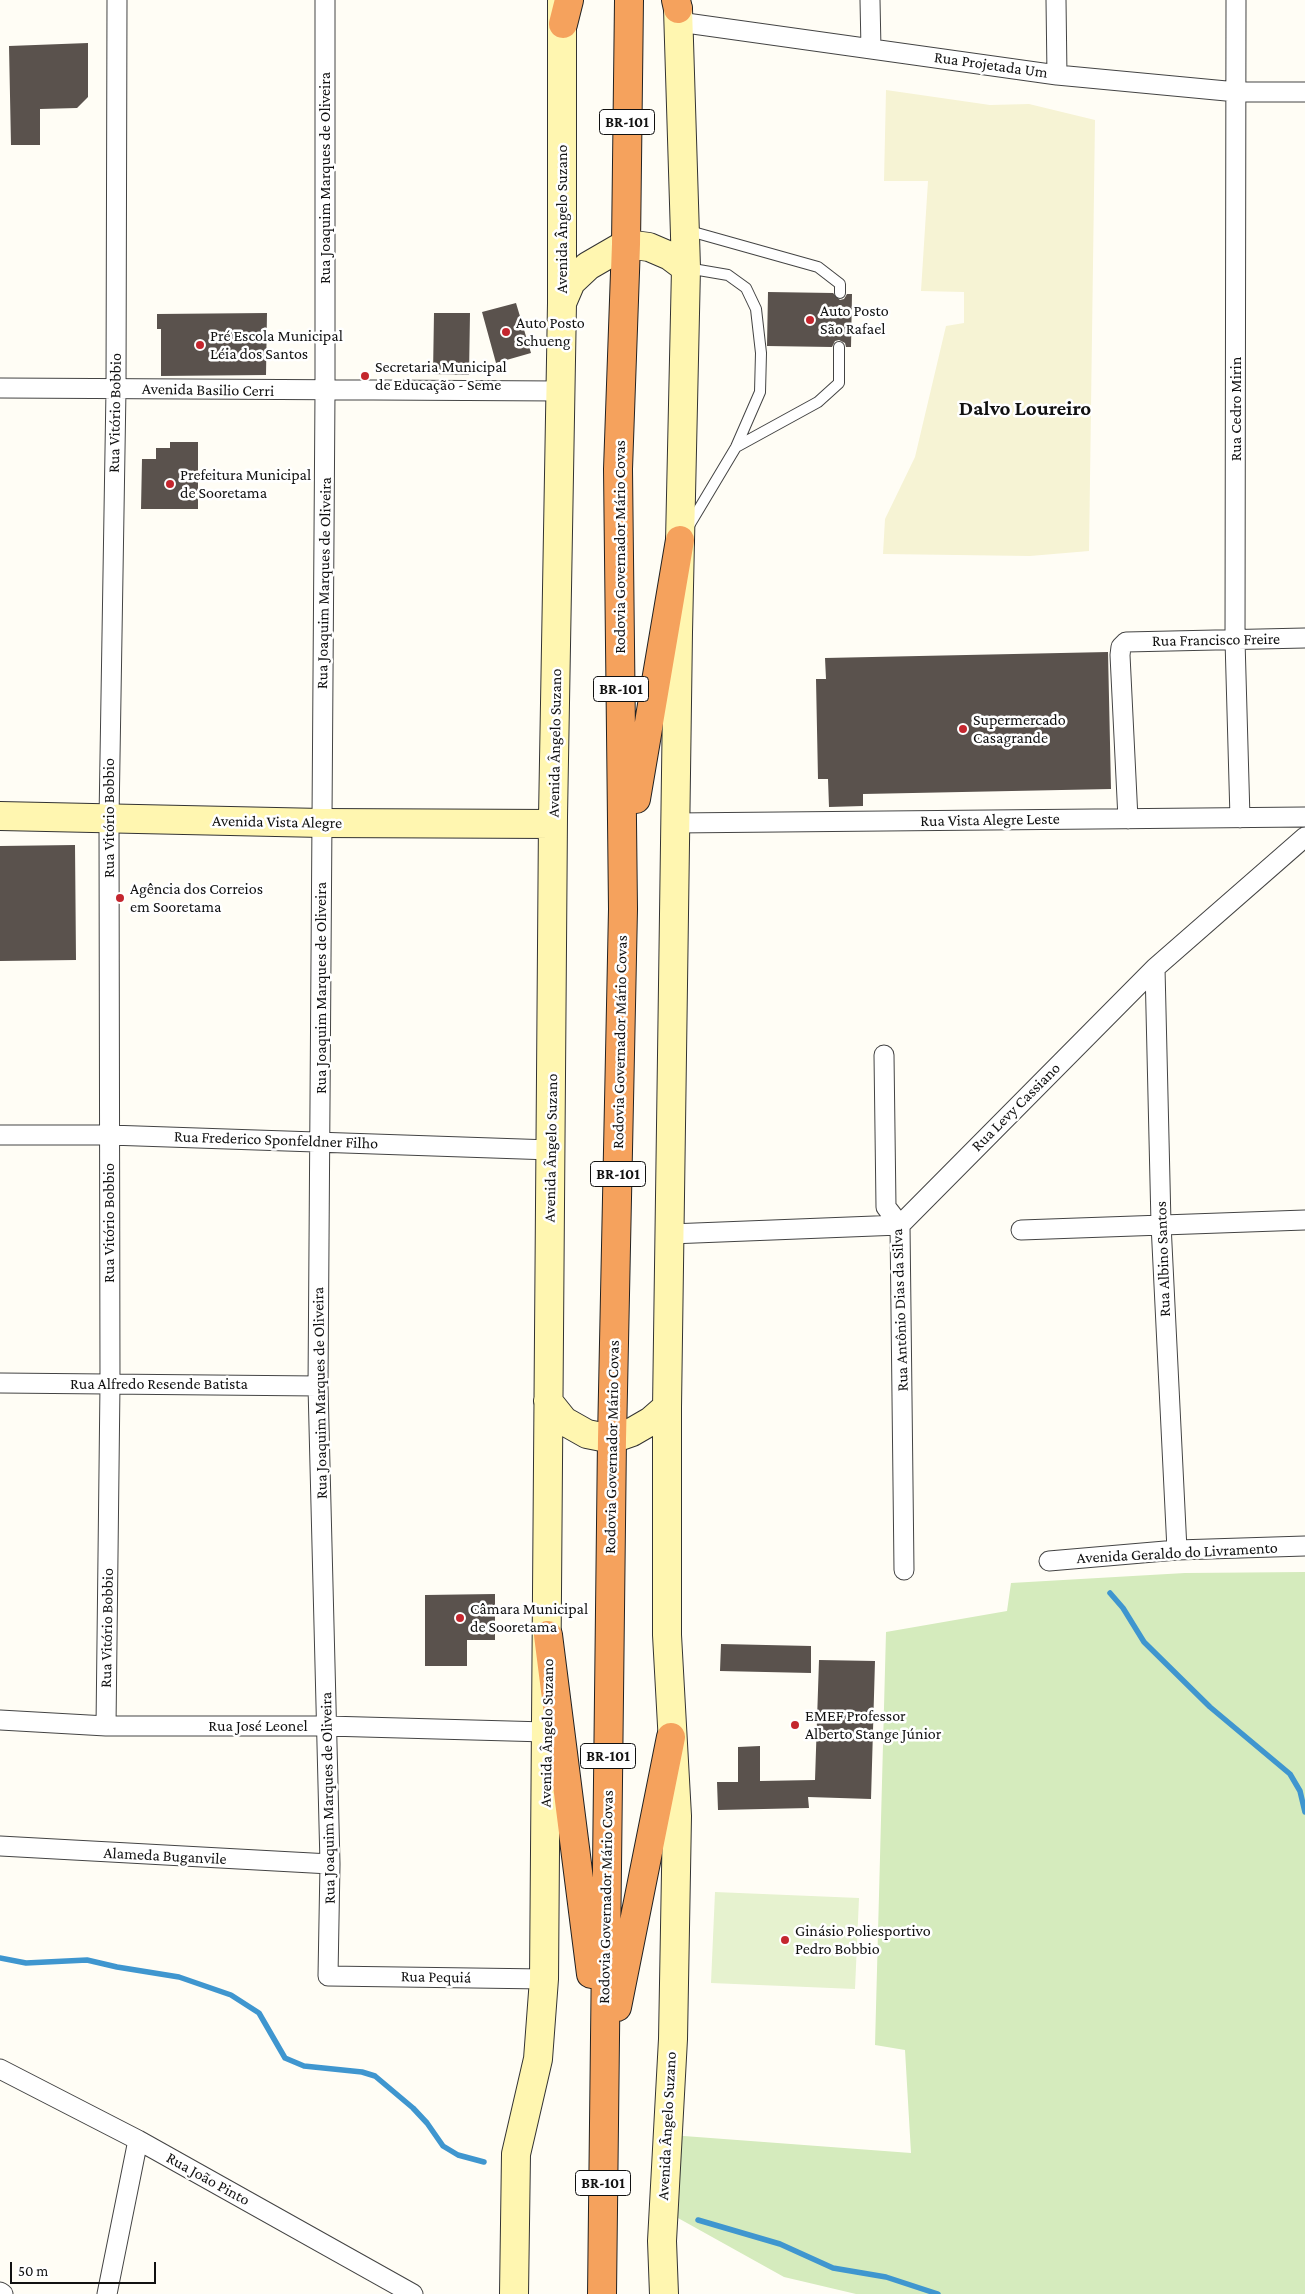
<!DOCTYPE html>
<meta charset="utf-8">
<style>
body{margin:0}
#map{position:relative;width:1305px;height:2294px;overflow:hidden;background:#fffdf5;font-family:"Crimson Pro",serif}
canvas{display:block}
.scale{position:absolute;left:10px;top:2262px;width:146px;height:22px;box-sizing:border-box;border:2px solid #111;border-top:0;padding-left:6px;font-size:15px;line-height:18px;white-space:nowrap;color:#111;-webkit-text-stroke:4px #fff;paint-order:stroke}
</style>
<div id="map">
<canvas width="1305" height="2294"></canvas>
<div class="scale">50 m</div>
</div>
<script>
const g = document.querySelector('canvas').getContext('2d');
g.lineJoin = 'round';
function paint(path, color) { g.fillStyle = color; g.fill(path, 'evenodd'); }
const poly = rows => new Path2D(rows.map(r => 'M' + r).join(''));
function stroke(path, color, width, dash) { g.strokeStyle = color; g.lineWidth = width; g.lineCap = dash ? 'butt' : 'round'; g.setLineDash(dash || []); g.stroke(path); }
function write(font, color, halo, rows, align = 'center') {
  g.font = font + ' "Crimson Pro",serif'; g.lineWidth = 5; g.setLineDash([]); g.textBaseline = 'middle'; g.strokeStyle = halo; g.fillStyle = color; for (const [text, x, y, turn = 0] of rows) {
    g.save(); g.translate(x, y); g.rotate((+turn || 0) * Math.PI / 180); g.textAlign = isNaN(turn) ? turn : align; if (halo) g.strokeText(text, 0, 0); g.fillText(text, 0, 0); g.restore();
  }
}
const farmland = poly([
 [886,90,990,105,1029,104,1095,120,1089,551,1030,556,883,554,885,519,915,457,946,326,964,323,964,292,921,291,928,181,884,181]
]);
const green = poly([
 [1305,1572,1305,2294,856,2294,784,2277,660,2208,657,2134,911,2153,905,2050,875,2045,886,1632,1007,1611,1011,1583,1185,1573]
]);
const pitch = poly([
 [715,1892,859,1898,855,1989,711,1983]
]);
const stream = poly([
 [1110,1593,1123,1608,1144,1642,1210,1707,1290,1774,1300,1791,1305,1812],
 [0,1958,26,1963,87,1960,117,1967,179,1977,231,1995,259,2013,285,2058,304,2066,362,2072,375,2076,413,2108,427,2123,443,2146,458,2155,484,2162],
 [698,2220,780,2244,833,2268,886,2277,938,2294]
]);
const building = poly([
 [88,43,88,97,77,108,40,109,40,145,11,145,9,46],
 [768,292,833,293,840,300,844,299,847,294,852,294,851,347,846,347,845,343,839,340,835,341,832,347,767,346],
 [516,303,531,353,496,363,482,312],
 [267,313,266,375,161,376,161,329,157,329,157,314],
 [434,313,470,313,469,375,433,374],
 [170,442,198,442,198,509,141,509,142,459,156,459,156,448,170,448],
 [1108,652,1111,789,863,794,863,806,829,807,828,779,818,779,816,679,826,679,825,658],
 [75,845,76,960,0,961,0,846],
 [495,1594,495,1640,467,1640,467,1666,425,1666,425,1595],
 [721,1644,811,1646,811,1673,720,1671],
 [819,1660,875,1661,871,1799,808,1797,809,1808,718,1810,717,1782,738,1782,738,1747,760,1746,760,1781,815,1780]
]);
const lane = poly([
 [686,230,818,267,840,284,840,293],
 [736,447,818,402,839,383,839,347],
 [687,529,736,447,760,392,761,353,756,309,746,288,728,275,687,268]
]);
const street = poly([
 [325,0,325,392,318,1386,330,1864,328,1976,544,1979],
 [870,0,871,49],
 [1056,0,1057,75],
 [1236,0,1235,640,1240,818],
 [679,22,1057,75,1237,92,1305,92],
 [0,388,560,391],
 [1128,819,1120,655,1121,647,1126,642,1305,638],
 [675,823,1305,817],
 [1155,968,1161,1224,1177,1550],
 [884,1055,886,1207,900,1225,904,1570],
 [0,1135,109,1135,551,1150],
 [1021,1230,1305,1220],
 [670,1234,900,1225,1155,968,1305,837],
 [0,1383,318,1386],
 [1049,1561,1177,1550,1305,1546],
 [0,1720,106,1726,327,1726,546,1732],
 [106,1726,110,1384,109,819,116,389,117,0],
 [0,1846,330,1864],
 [0,2069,138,2140,413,2294],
 [0,2292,3,2294],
 [107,2294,138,2140]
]);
const secondary = poly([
 [562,303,571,282,588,266,626,244,649,247,670,256,686,268],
 [0,816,322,823,553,824],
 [548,1401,564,1421,587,1434,612,1439,632,1432,651,1421,667,1407],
 [514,2294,516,2154,538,2059,544,1979,553,817,562,303,562,0],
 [664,2294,662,2241,673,2039,677,1816,667,1635,667,1407,678,632,686,268,678,9]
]);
const highway = poly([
 [676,0,678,9],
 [563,24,569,0],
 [636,799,680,540],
 [548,1635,591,1974],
 [617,2007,671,1737],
 [602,2294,612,1439,623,909,618,469,626,244,629,0]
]);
const markers = [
 [810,320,5,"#c4262e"],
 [506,332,5,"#c4262e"],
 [200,345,5,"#c4262e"],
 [365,376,5,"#c4262e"],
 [170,484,5,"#c4262e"],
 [963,729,5,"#c4262e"],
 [120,898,5,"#c4262e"],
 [460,1618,5,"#c4262e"],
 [795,1725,5,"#c4262e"],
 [785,1940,5,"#c4262e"]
];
const shields = [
 [627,122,55],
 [621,689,55],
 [618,1174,55],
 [608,1756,55],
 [603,2183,55]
];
const shieldNames = [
 ["BR-101",627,122],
 ["BR-101",621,689],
 ["BR-101",618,1174],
 ["BR-101",608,1756],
 ["BR-101",603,2183]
];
const streetNames = [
 ["Rua Projetada Um",991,65,8],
 ["Rua Joaquim Marques de Oliveira",325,178,-90],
 ["Avenida Ângelo Suzano",562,219,-90],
 ["Avenida Basilio Cerri",208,390,1],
 ["Rua Cedro Mirin",1236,409,-90],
 ["Rua Vitório Bobbio",115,413,-89],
 ["Rodovia Governador Mário Covas",620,547,-90],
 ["Rua Joaquim Marques de Oliveira",324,583,-89],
 ["Rua Francisco Freire",1216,640,-1],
 ["Avenida Ângelo Suzano",555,743,-89],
 ["Rua Vitório Bobbio",109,818,-90],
 ["Rua Vista Alegre Leste",990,820,-1],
 ["Avenida Vista Alegre",277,822,1],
 ["Rua Joaquim Marques de Oliveira",321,988,-90],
 ["Rodovia Governador Mário Covas",620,1042,-89],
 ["Rua Levy Cassiano",1016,1107,-45],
 ["Rua Frederico Sponfeldner Filho",276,1140,2],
 ["Avenida Ângelo Suzano",551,1148,-89],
 ["Rua Vitório Bobbio",109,1223,-90],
 ["Rua Albino Santos",1163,1259,-92],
 ["Rua Antônio Dias da Silva",900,1310,-92],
 ["Rua Alfredo Resende Batista",159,1384],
 ["Rua Joaquim Marques de Oliveira",320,1393,-91],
 ["Rodovia Governador Mário Covas",612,1447,-89],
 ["Avenida Geraldo do Livramento",1177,1553,-3],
 ["Rua Vitório Bobbio",107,1628,-89],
 ["Rua José Leonel",258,1726],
 ["Avenida Ângelo Suzano",547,1733,-89],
 ["Rua Joaquim Marques de Oliveira",328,1798,-91],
 ["Alameda Buganvile",165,1856,3],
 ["Rodovia Governador Mário Covas",606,1897,-89],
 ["Rua Pequiá",436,1977,1],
 ["Avenida Ângelo Suzano",667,2126,-87],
 ["Rua João Pinto",208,2179,29]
];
const poiNames = [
 ["Auto Posto",820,311],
 ["São Rafael",820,329],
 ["Auto Posto",516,323],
 ["Schueng",516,341],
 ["Pré Escola Municipal",210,336],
 ["Léia dos Santos",210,354],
 ["Secretaria Municipal",375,367],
 ["de Educação - Seme",375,385],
 ["Prefeitura Municipal",180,475],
 ["de Sooretama",180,493],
 ["Supermercado",973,720],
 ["Casagrande",973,738],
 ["Agência dos Correios",130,889],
 ["em Sooretama",130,907],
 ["Câmara Municipal",470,1609],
 ["de Sooretama",470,1627],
 ["EMEF Professor",805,1716],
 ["Alberto Stange Júnior",805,1734],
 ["Ginásio Poliesportivo",795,1931],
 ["Pedro Bobbio",795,1949]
];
const districtNames = [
 ["Dalvo Loureiro",1025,409]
];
paint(farmland, '#f6f3d4');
paint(green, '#d5ebbd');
paint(pitch, '#e6f2cf');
stroke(stream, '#3f96cf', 5.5);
paint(building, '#5a524d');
stroke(lane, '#444', 12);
stroke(street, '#444', 21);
stroke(secondary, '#333', 30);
stroke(highway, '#222', 30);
stroke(lane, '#fff', 10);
stroke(street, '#fff', 19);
stroke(secondary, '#fff6b0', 28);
stroke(highway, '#f5a25d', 28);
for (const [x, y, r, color] of markers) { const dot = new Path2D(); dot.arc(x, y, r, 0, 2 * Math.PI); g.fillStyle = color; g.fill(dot); stroke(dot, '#fff', 2); }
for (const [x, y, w] of shields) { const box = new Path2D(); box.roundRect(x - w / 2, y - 12.5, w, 25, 4); g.fillStyle = '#fff'; g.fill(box); stroke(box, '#111', 1); }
write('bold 15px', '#111', null, shieldNames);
write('16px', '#111', '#fff', streetNames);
write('16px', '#111', '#fff', poiNames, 'left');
write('bold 21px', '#111', '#fff', districtNames);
</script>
